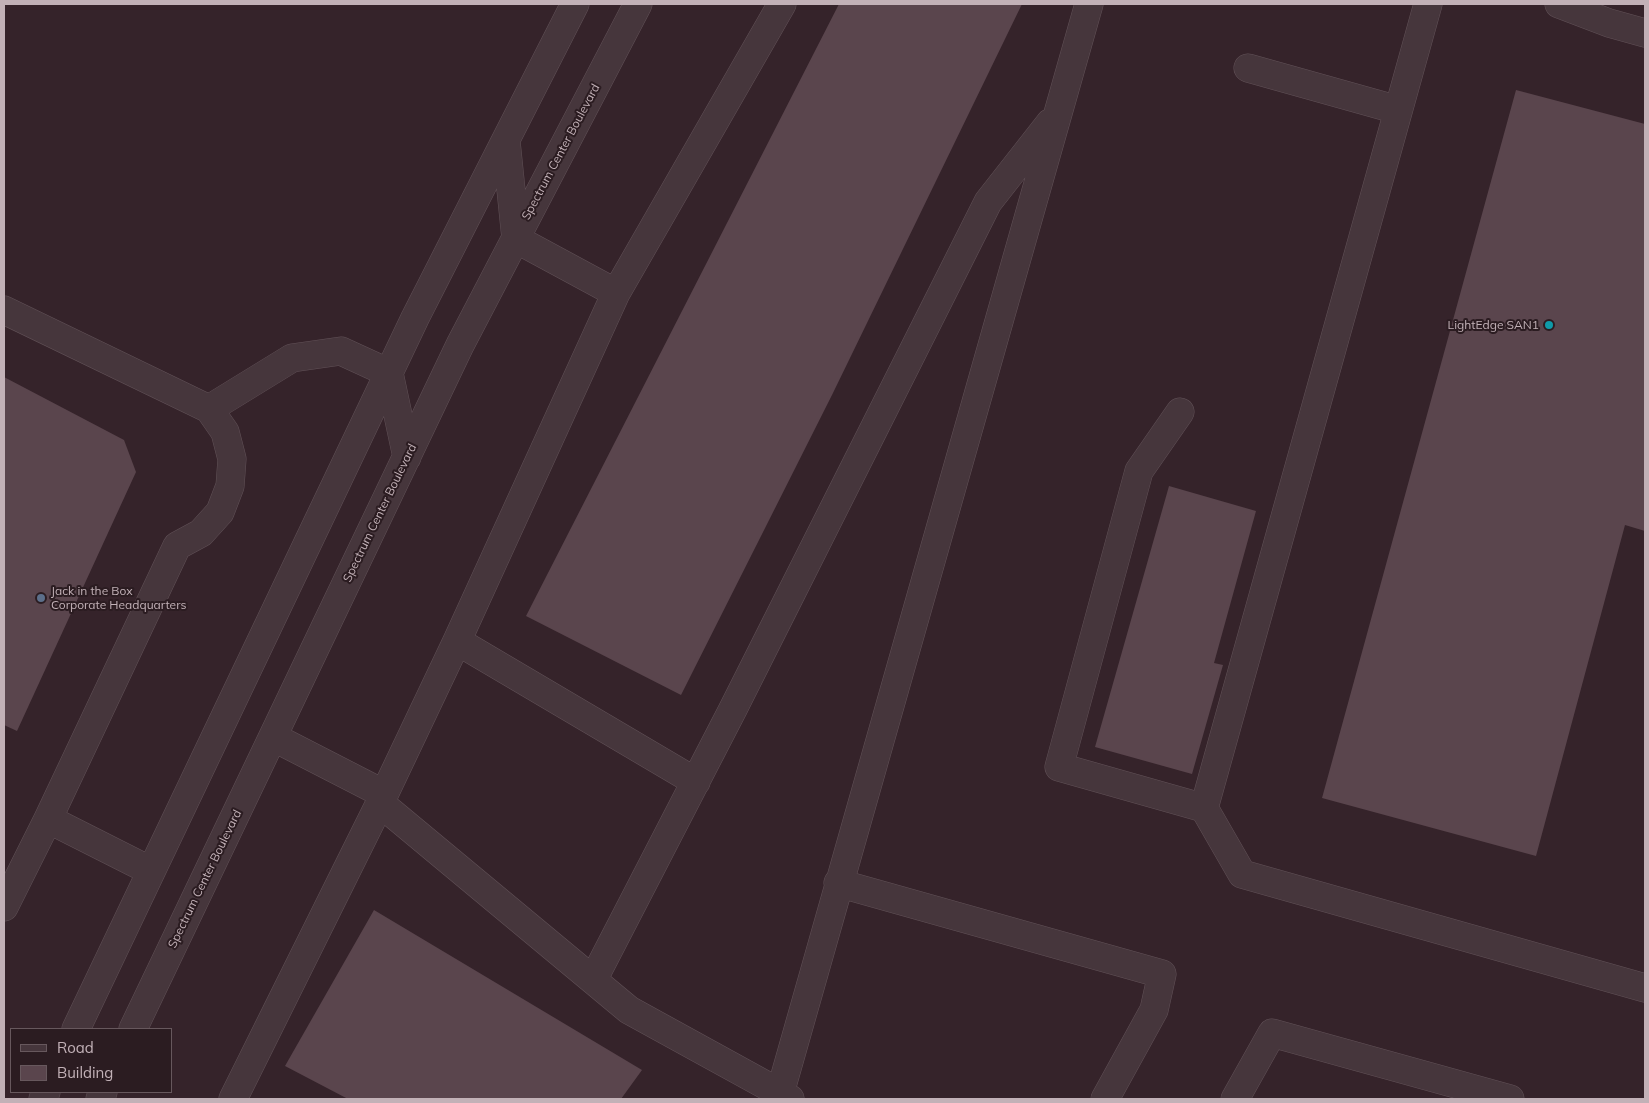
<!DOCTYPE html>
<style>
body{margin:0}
#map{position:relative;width:1649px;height:1103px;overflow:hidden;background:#35232a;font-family:Mulish,sans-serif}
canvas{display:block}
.frame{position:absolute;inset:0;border:5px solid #c2b1b7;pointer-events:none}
.legend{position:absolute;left:10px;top:1028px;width:162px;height:65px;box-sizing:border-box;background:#2b1c21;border:1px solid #67585d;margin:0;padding:6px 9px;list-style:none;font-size:15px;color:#c2b1b7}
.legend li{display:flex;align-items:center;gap:10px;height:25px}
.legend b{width:25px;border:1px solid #67585d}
</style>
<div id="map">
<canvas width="1649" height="1103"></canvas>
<div class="frame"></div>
<ul class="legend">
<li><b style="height:6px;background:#46363c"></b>Road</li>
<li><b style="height:14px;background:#5a454d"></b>Building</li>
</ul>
</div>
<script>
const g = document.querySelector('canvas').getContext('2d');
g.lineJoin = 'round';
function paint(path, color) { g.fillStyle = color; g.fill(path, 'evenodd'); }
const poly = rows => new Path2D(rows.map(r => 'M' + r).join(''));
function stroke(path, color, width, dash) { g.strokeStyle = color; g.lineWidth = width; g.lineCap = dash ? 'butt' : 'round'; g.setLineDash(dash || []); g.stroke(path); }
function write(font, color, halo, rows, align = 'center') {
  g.font = font + ' Mulish,sans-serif'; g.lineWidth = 4; g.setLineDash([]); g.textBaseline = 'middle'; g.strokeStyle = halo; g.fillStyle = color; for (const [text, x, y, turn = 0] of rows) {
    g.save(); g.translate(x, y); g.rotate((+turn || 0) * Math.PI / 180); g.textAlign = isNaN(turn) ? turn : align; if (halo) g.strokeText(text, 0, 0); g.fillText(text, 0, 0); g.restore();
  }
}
const building = poly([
 [839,4,1022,4,832,395,681,695,526,616],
 [1516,90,1645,124,1645,531,1625,525,1536,856,1322,798],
 [4,377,124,440,136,472,17,731,4,725],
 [1169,486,1256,511,1214,663,1223,665,1192,774,1095,747],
 [374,910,642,1070,621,1099,348,1099,285,1066]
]);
const minor = poly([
 [1428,4,1204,808,1242,874,1645,988],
 [1559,4,1609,23,1645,33],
 [1248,68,1398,110],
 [506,141,516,239,616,293],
 [4,310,209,409,292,358,341,351,389,373],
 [389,373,407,457],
 [1180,412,1139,471,1059,767,1204,808],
 [457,641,696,782],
 [273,737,384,794],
 [380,803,629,1010,780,1093],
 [151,871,48,819,177,546,201,533,220,512,230,486,232,459,225,432,209,409],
 [838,883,1162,974,1154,1010,1105,1099],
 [4,907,48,819],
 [593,980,733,709,988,202,1050,123],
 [76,1029,415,318,575,4],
 [133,1029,460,345,638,4],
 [43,1099,46,1092],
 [100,1099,103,1092],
 [233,1099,380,803,457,641,616,293,782,4],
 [790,1099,780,1093,1089,4],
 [1235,1099,1272,1033,1510,1099]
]);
const markers = [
 [1549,325,5,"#0f9aa8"],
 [41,598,5,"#5c6f8a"]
];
const streetNames = [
 ["Spectrum Center Boulevard",561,152,-62],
 ["Spectrum Center Boulevard",380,513,-64],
 ["Spectrum Center Boulevard",205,879,-64]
];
const poiNames = [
 ["LightEdge SAN1",1539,325],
 ["Jack in the Box",51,591,"left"],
 ["Corporate Headquarters",51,605,"left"]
];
paint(building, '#5a454d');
stroke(minor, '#615157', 29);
stroke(minor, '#46363c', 28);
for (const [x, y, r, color] of markers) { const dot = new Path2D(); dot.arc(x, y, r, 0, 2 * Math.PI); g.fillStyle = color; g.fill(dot); stroke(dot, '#2b1c21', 2); }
write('12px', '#c2b1b7', '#2b1c21', streetNames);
write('12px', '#c2b1b7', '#2b1c21', poiNames, 'right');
</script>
